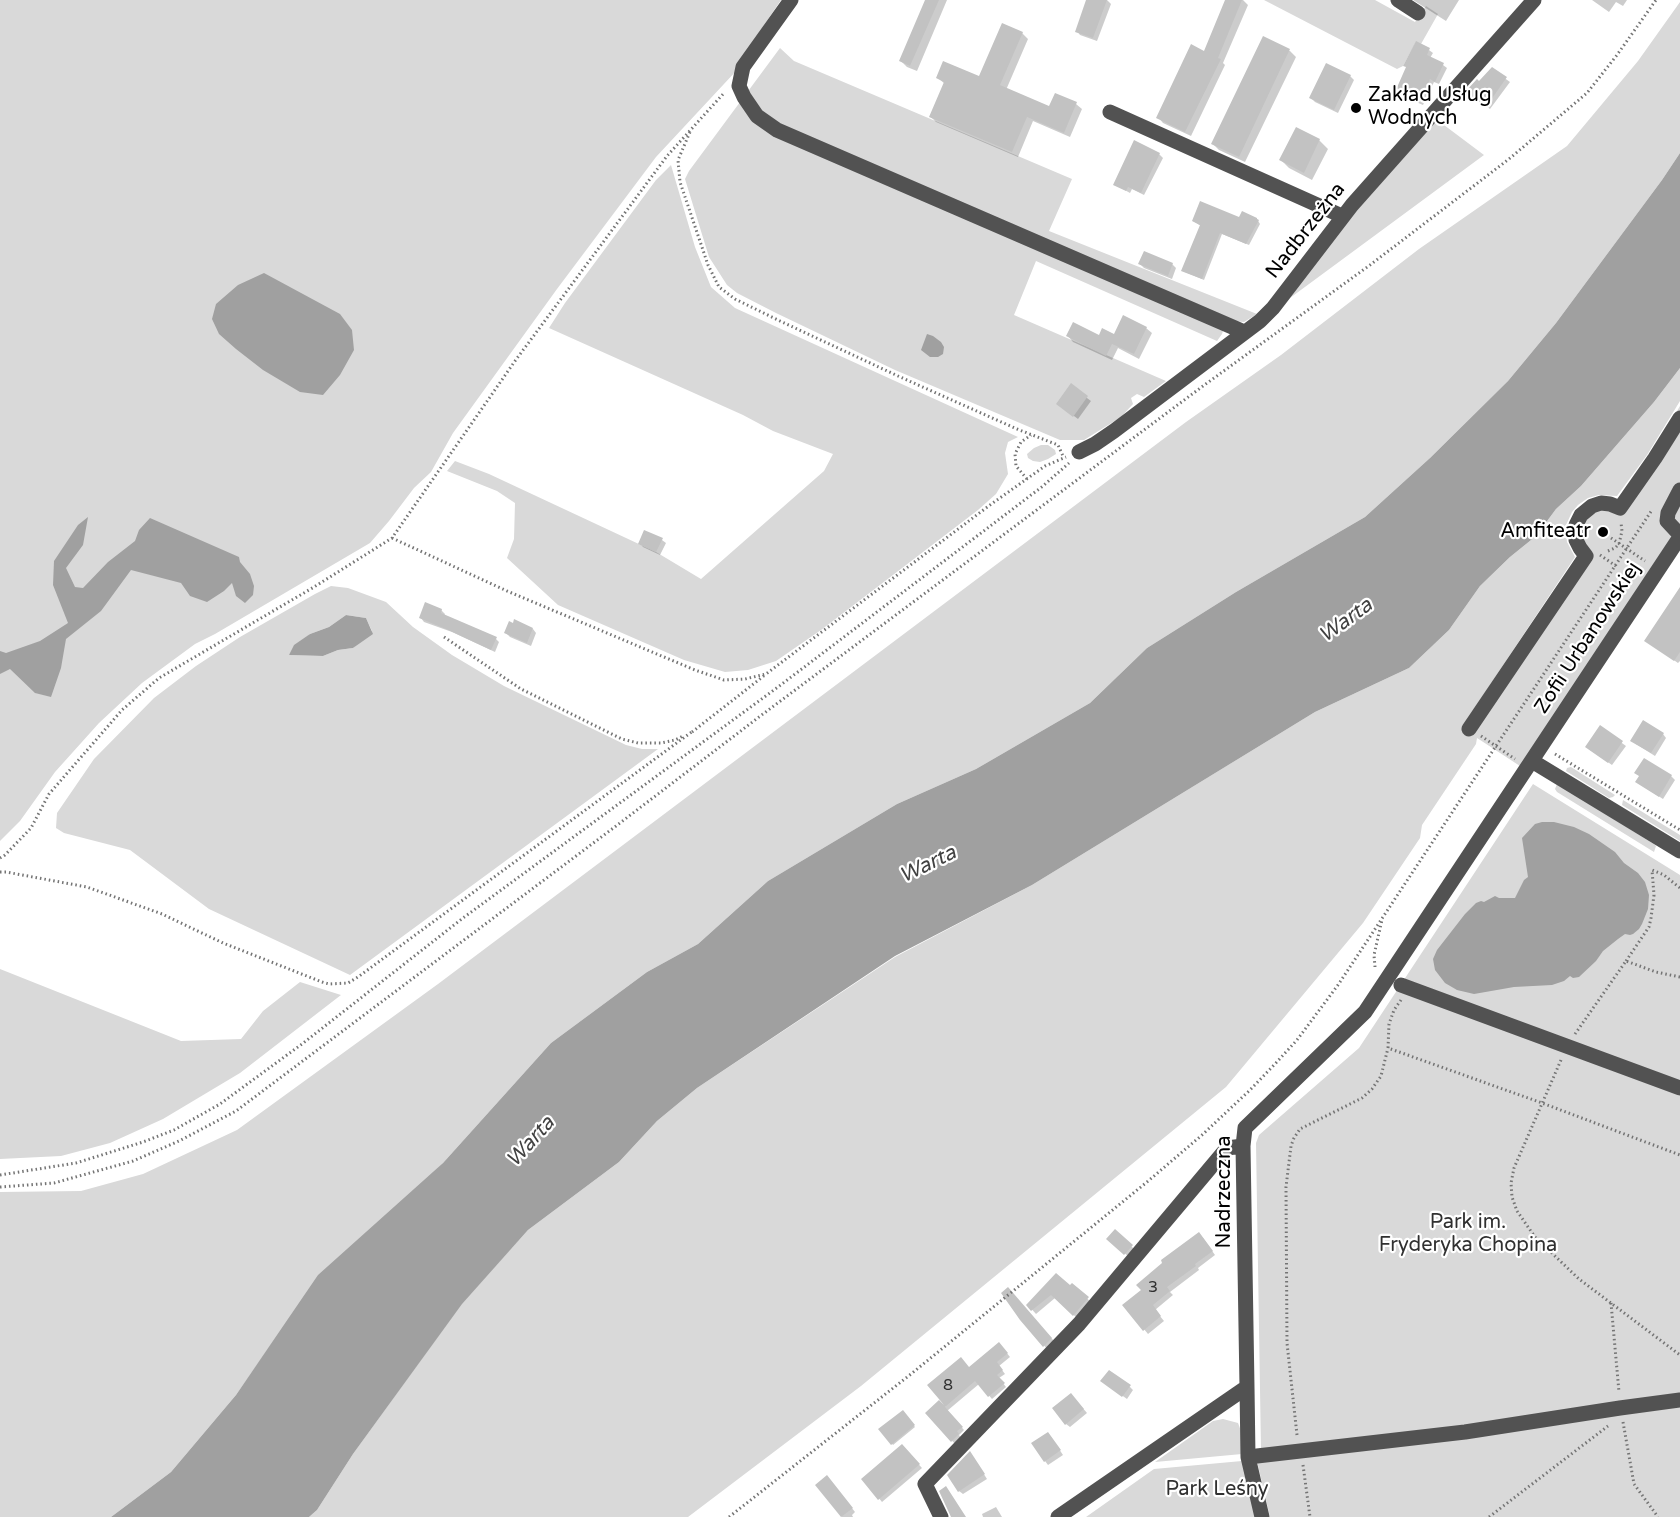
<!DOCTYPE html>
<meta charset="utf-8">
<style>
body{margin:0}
canvas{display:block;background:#fff}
</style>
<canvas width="1680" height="1517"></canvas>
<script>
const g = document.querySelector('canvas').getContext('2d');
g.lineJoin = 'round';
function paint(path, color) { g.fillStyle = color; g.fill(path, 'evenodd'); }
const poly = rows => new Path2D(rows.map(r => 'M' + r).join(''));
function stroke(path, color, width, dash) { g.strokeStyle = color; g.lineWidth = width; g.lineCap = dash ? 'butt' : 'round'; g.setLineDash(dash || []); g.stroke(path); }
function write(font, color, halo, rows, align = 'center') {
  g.font = font + ' "Varela Round",sans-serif'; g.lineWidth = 4.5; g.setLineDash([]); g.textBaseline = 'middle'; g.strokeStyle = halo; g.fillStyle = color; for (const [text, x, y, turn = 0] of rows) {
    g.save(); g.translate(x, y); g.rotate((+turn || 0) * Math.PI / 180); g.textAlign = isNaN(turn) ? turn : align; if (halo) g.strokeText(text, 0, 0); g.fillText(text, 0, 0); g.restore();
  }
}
const green = poly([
 [0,0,781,0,743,56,737,70,656,157,557,289,453,433,431,472,414,488,389,521,370,543,215,634,195,644,142,683,99,723,55,772,20,821,0,841],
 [1264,0,1375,0,1415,22,1426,6,1438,14,1421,44,1416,42,1403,66,1397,69],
 [1680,2,1680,153,1662,180,1556,323,1508,381,1430,458,1365,517,1236,592,1147,648,1090,703,976,769,897,804,768,881,698,944,647,972,551,1043,443,1163,275,1339,236,1395,171,1472,111,1517,0,1517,0,1192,81,1191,143,1174,237,1130,438,984,1186,422,1281,355,1419,249,1567,146,1638,61],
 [780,48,794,61,1072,179,1049,231,1257,314,1244,322,1233,321,1224,328,1222,334,1217,341,1036,261,1014,315,1166,381,1144,397,1137,394,1131,398,1133,404,1121,417,1084,440,1060,440,895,370,776,313,737,293,727,285,709,257,685,179,689,171],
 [1436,119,1484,155,1290,298,1344,223],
 [671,165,695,247,711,287,735,308,1018,437,1008,442,1005,453,1008,474,996,494,978,510,821,630,776,661,748,670,725,672,684,660,558,605,507,558,514,539,515,503,497,491,447,471,455,461,489,474,656,552,701,579,824,471,833,454,773,431,743,415,549,328,565,303,656,180],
 [1680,368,1680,401,1647,455,1617,496,1599,495,1588,498,1578,505,1572,512,1566,525,1566,533,1567,542,1575,557,1462,727,1579,557,1573,516,1618,501,1650,455,1680,406,1680,524,1520,766,1477,738,1476,744,1422,825,1420,838,1363,923,1226,1087,861,1386,688,1517,309,1517,317,1510,353,1454,462,1303,528,1230,619,1162,657,1121,697,1088,895,957,1032,885,1315,712,1409,668,1449,630,1480,586,1510,557,1536,536,1556,509,1581,486,1654,402],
 [1041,445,1048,445,1055,450,1056,454,1048,459,1040,462,1033,461,1028,458,1027,454,1034,448],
 [331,586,348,588,386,602,413,627,452,655,504,686,626,745,642,749,658,749,350,975,209,909,130,850,64,833,56,828,57,813,94,759,154,698,196,666,240,637,315,594],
 [346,615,366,618,372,631,353,648,338,650,323,656,289,655,310,634,329,627],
 [1571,767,1615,795,1613,797,1609,798,1566,771,1567,768],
 [1533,784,1680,875,1680,1517,1270,1517,1257,1461,1261,1451,1256,1143,1259,1135,1359,1048],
 [1557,784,1654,844,1656,846,1654,852,1557,792,1555,789],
 [1623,800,1680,835,1680,841,1622,805],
 [0,969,181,1041,241,1039,263,1011,300,982,341,995,240,1073,163,1119,110,1143,61,1156,0,1159],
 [1223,1419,1238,1423,1241,1431,1242,1454,1155,1462,1213,1421],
 [1242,1461,1255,1517,1086,1517,1154,1469]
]);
const water = poly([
 [1680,153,1680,368,1654,402,1581,486,1556,509,1536,536,1510,557,1480,586,1449,630,1409,668,1315,712,1032,885,895,956,697,1088,657,1121,619,1162,528,1230,462,1304,353,1454,317,1510,309,1517,111,1517,171,1472,236,1395,318,1275,443,1163,551,1043,647,972,698,944,768,881,897,804,976,769,1090,703,1147,648,1236,592,1365,517,1430,458,1508,381,1556,323,1662,180],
 [264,273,340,314,352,330,354,350,340,375,323,395,300,392,263,370,236,349,219,334,212,319,216,304,238,285],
 [927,334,933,336,941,342,944,347,943,354,938,357,930,357,921,350],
 [88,517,83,545,66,568,75,587,83,588,108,562,135,541,139,530,150,518,239,557,240,562,250,574,254,586,253,595,245,603,236,596,232,583,224,591,207,602,190,596,181,583,131,570,101,611,66,639,61,668,51,697,35,693,10,669,0,674,0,651,6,653,40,641,68,623,53,585,54,561,78,525],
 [346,615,366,618,373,634,353,648,338,650,323,656,289,655,294,645,310,634,329,627],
 [1542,822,1554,822,1574,827,1589,834,1615,852,1624,863,1638,873,1645,882,1649,895,1648,909,1642,924,1639,929,1633,934,1630,935,1625,934,1618,939,1603,951,1596,961,1579,977,1573,978,1570,976,1564,981,1552,985,1514,987,1474,994,1457,990,1445,983,1435,970,1433,959,1437,950,1465,914,1476,903,1481,901,1484,902,1495,896,1499,898,1515,898,1524,880,1528,877,1522,838,1535,824]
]);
const shadow = poly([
 [927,0,947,0,917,71,907,67,901,61],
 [1088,0,1107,0,1111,4,1097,41,1080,35,1077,31],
 [1227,0,1243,0,1248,5,1223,63,1225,65,1191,136,1163,123,1158,117,1205,53],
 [1413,0,1459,0,1446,21],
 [1592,0,1627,0,1623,6,1616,2,1609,12],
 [1022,33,1028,39,1006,90,1050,108,1055,95,1076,104,1082,109,1070,137,1033,121,1018,157,936,122,930,116,945,84,938,78,980,78],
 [1263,38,1290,51,1296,57,1245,162,1219,150,1213,144],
 [1429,50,1433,53,1430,58,1443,65,1447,68,1439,84,1434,82,1423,105,1400,95,1397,92],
 [1492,69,1510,82,1490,109,1471,96,1479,83],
 [1350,76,1354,80,1338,113,1315,102,1311,98],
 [1319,140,1328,149,1312,180,1289,168,1281,160],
 [1159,154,1163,158,1144,195,1132,189,1130,193,1114,184],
 [1257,219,1260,224,1249,245,1222,234,1204,280,1185,272,1201,226,1193,221],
 [1140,264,1172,264,1176,268,1172,279,1144,268],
 [1146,328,1152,333,1139,359,1118,348,1112,360,1073,342,1068,336,1115,336],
 [1071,386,1091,401,1078,419,1062,407],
 [662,540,666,543,660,555,643,547,640,543],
 [1680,600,1680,661,1678,663,1650,644],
 [441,610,445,614,444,616,496,639,499,642,495,652,452,632,424,622,421,618],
 [533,629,536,633,531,646,510,637,506,633],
 [1600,727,1626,746,1612,765,1590,750],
 [1663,734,1666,738,1655,756,1636,744],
 [1671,776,1675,780,1663,799,1641,785,1640,777],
 [1116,1231,1135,1250,1129,1257,1108,1239],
 [1203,1238,1215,1255,1198,1268,1199,1270,1170,1292,1173,1295,1155,1310,1164,1321,1148,1334,1124,1305,1143,1290,1164,1263],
 [1056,1275,1070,1288,1072,1285,1091,1302,1077,1318,1055,1298,1036,1314,1028,1305],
 [1008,1289,1054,1341,1047,1349,1022,1319],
 [1002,1347,1010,1357,999,1366,1005,1374,999,1378,1006,1387,992,1399,979,1384,947,1411,964,1430,959,1435,961,1438,955,1444,927,1413,946,1406,929,1386,969,1369],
 [1106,1384,1130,1387,1133,1390,1127,1399],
 [1075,1399,1087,1413,1070,1427,1066,1424],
 [903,1412,915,1427,893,1445,880,1429],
 [1051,1437,1063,1455,1048,1465,1045,1461],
 [902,1446,922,1468,882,1502,863,1479],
 [973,1457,987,1479,963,1494,959,1491],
 [830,1480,855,1512,852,1515,853,1517,842,1517,817,1485],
 [996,1507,1002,1517,983,1517,982,1514]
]);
const building = poly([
 [925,0,939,0,910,66,899,61],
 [1086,0,1107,0,1093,38,1075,32],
 [1225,0,1242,0,1218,58,1221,59,1185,132,1156,118,1191,44,1204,51],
 [1002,23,1023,32,1000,85,1049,106,1055,93,1077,102,1064,133,1027,117,1012,152,929,117,944,82,936,78,943,61,979,76],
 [1263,36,1290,49,1239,157,1211,144],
 [1416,41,1430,48,1427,55,1444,63,1435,82,1430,79,1419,103,1395,92,1406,67,1403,66],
 [1326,63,1351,75,1334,110,1309,98],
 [1492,67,1507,77,1486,107,1465,92,1477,79,1479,81],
 [1296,127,1320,139,1304,173,1279,160],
 [1134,140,1160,153,1141,193,1128,187,1126,191,1113,185],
 [1200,201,1239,217,1242,211,1257,218,1257,219,1259,220,1246,244,1220,233,1202,279,1181,271,1200,225,1192,221],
 [1144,251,1173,263,1168,276,1138,264],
 [1123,315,1147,327,1134,354,1112,344,1106,356,1066,336,1073,322,1099,335,1102,328,1114,334],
 [1071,383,1088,396,1073,417,1056,404],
 [644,530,663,538,656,552,638,544],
 [1680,587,1680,652,1674,661,1644,641],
 [425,602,442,609,441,613,497,637,491,650,446,629,419,618],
 [514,619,533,628,527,643,504,633,509,621,513,623],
 [1643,720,1664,733,1651,753,1630,741],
 [1600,725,1623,741,1608,763,1585,747],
 [1644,758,1672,775,1659,797,1635,782,1639,776,1634,773],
 [1115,1229,1133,1245,1124,1255,1106,1239],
 [1199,1232,1213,1251,1195,1264,1196,1266,1167,1287,1170,1291,1153,1305,1161,1316,1143,1331,1122,1305,1141,1290,1136,1285,1162,1263,1161,1260],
 [1056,1273,1070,1285,1072,1283,1089,1297,1073,1316,1051,1295,1031,1311,1026,1305],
 [1008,1287,1052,1338,1043,1347,1020,1320,1001,1293],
 [999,1342,1008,1353,997,1362,1003,1370,997,1375,1005,1383,988,1397,975,1381,945,1407,963,1427,957,1431,959,1434,951,1442,925,1413,939,1400,944,1405,927,1385,961,1357,969,1367],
 [1109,1370,1131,1385,1122,1397,1100,1381],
 [1071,1393,1084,1409,1065,1425,1052,1408],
 [903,1410,915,1425,891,1445,878,1429],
 [1048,1432,1061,1450,1044,1462,1031,1443],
 [902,1444,920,1464,878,1500,861,1479],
 [970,1451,985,1474,958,1492,947,1475],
 [827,1475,853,1508,841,1517,815,1485],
 [946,1486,966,1517,951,1517,939,1491]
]);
const path = poly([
 [690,132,678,160,680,182,708,265,719,287,735,299,780,321,898,376,1017,429,1058,445,1063,456],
 [1027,479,1016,466,1015,454,1021,442,1031,435],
 [392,538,507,591,695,670,724,680,745,679,766,674,990,505,1045,466,1066,457],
 [1611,538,1645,561],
 [1608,551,1615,548,1619,544,1622,531,1621,523],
 [1600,555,1616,566],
 [444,637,521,689,622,739,638,743,661,743,675,740,683,736],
 [692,732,765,675],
 [1481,736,1515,759],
 [1555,754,1680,830],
 [0,858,5,855,31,828,49,794,122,710,159,678,314,587,392,538,515,361,667,156,724,93],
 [0,872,6,872,87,887,162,914,223,943,322,982,329,984,348,983,358,977,693,731],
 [1626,961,1649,927,1651,918,1654,895,1652,870,1664,875,1680,888],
 [1375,967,1374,955,1382,920],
 [1401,1000,1394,1010,1389,1024,1388,1048,1542,1103,1680,1155],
 [1575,1034,1626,961,1656,972,1680,977],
 [1561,1060,1514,1168,1511,1183,1512,1197,1517,1211,1535,1237,1579,1279,1680,1355],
 [0,1175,76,1163,143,1142,174,1130,220,1104,302,1044,463,918,778,687,1043,486,1069,463],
 [0,1187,54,1183,133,1161,179,1141,236,1111,616,826,763,714,1203,386,1370,265,1509,159,1587,93,1617,55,1656,0],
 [1611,1303,1619,1392],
 [1623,1422,1634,1484,1658,1517],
 [1297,1435,1287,1343,1286,1187,1291,1146,1294,1138,1300,1129,1362,1098,1372,1089,1381,1076,1388,1048],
 [1303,1465,1310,1517],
 [729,1517,911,1374,1147,1182,1202,1135,1250,1090,1275,1064,1297,1040,1338,985,1652,510],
 [1489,1517,1608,1426]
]);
const minor = poly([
 [791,0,743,67,739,86,744,97,757,116,777,130,1244,332],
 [1398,0,1418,13],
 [1110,112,1342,216],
 [1079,452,1095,444,1114,431,1260,321,1273,308,1352,205,1534,0],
 [1680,490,1668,513,1667,521,1680,535],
 [1469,729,1586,556,1580,548,1576,540,1576,525,1581,515,1592,506,1601,503,1610,504,1620,508,1655,458,1680,418],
 [1532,761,1680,851],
 [1401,985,1680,1088],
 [1247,1387,1248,1457,1262,1517],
 [1257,1456,1465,1432,1620,1408,1680,1400],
 [941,1517,925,1484,1079,1324,1227,1148,1243,1146],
 [1058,1517,1247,1387,1243,1146,1245,1128,1365,1012,1680,537]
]);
const markers = [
 [1356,108,6,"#000"],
 [1603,532,6,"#000"]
];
const numberNames = [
 ["3",1153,1288],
 ["8",948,1386]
];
const poiNames = [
 ["Zakład Usług",1368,96],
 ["Wodnych",1368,119],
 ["Amfiteatr",1591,532,"right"]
];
const streetNames = [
 ["Nadbrzeżna",1306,231,-52],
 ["Zofii Urbanowskiej",1588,638,-57],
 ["Nadrzeczna",1225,1192,-90]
];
const parkNames = [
 ["Park im.",1468,1223],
 ["Fryderyka Chopina",1468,1246],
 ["Park Leśny",1217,1490]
];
const waterNames = [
 ["Warta",1346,621,-36],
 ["Warta",928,865,-26],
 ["Warta",531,1142,-48]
];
paint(green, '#d9d9d9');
paint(water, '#a0a0a0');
paint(shadow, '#0003');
paint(building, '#c2c2c2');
stroke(path, '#747474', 3, [1.5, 3]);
stroke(minor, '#525252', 15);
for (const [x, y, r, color] of markers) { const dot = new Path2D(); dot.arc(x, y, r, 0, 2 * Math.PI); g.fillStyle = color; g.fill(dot); stroke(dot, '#fff', 2); }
write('16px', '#303030', null, numberNames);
write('20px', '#000', '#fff', poiNames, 'left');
write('20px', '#000', '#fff', streetNames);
write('20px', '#303030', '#fff', parkNames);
write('italic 21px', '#414141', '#fff', waterNames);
</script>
